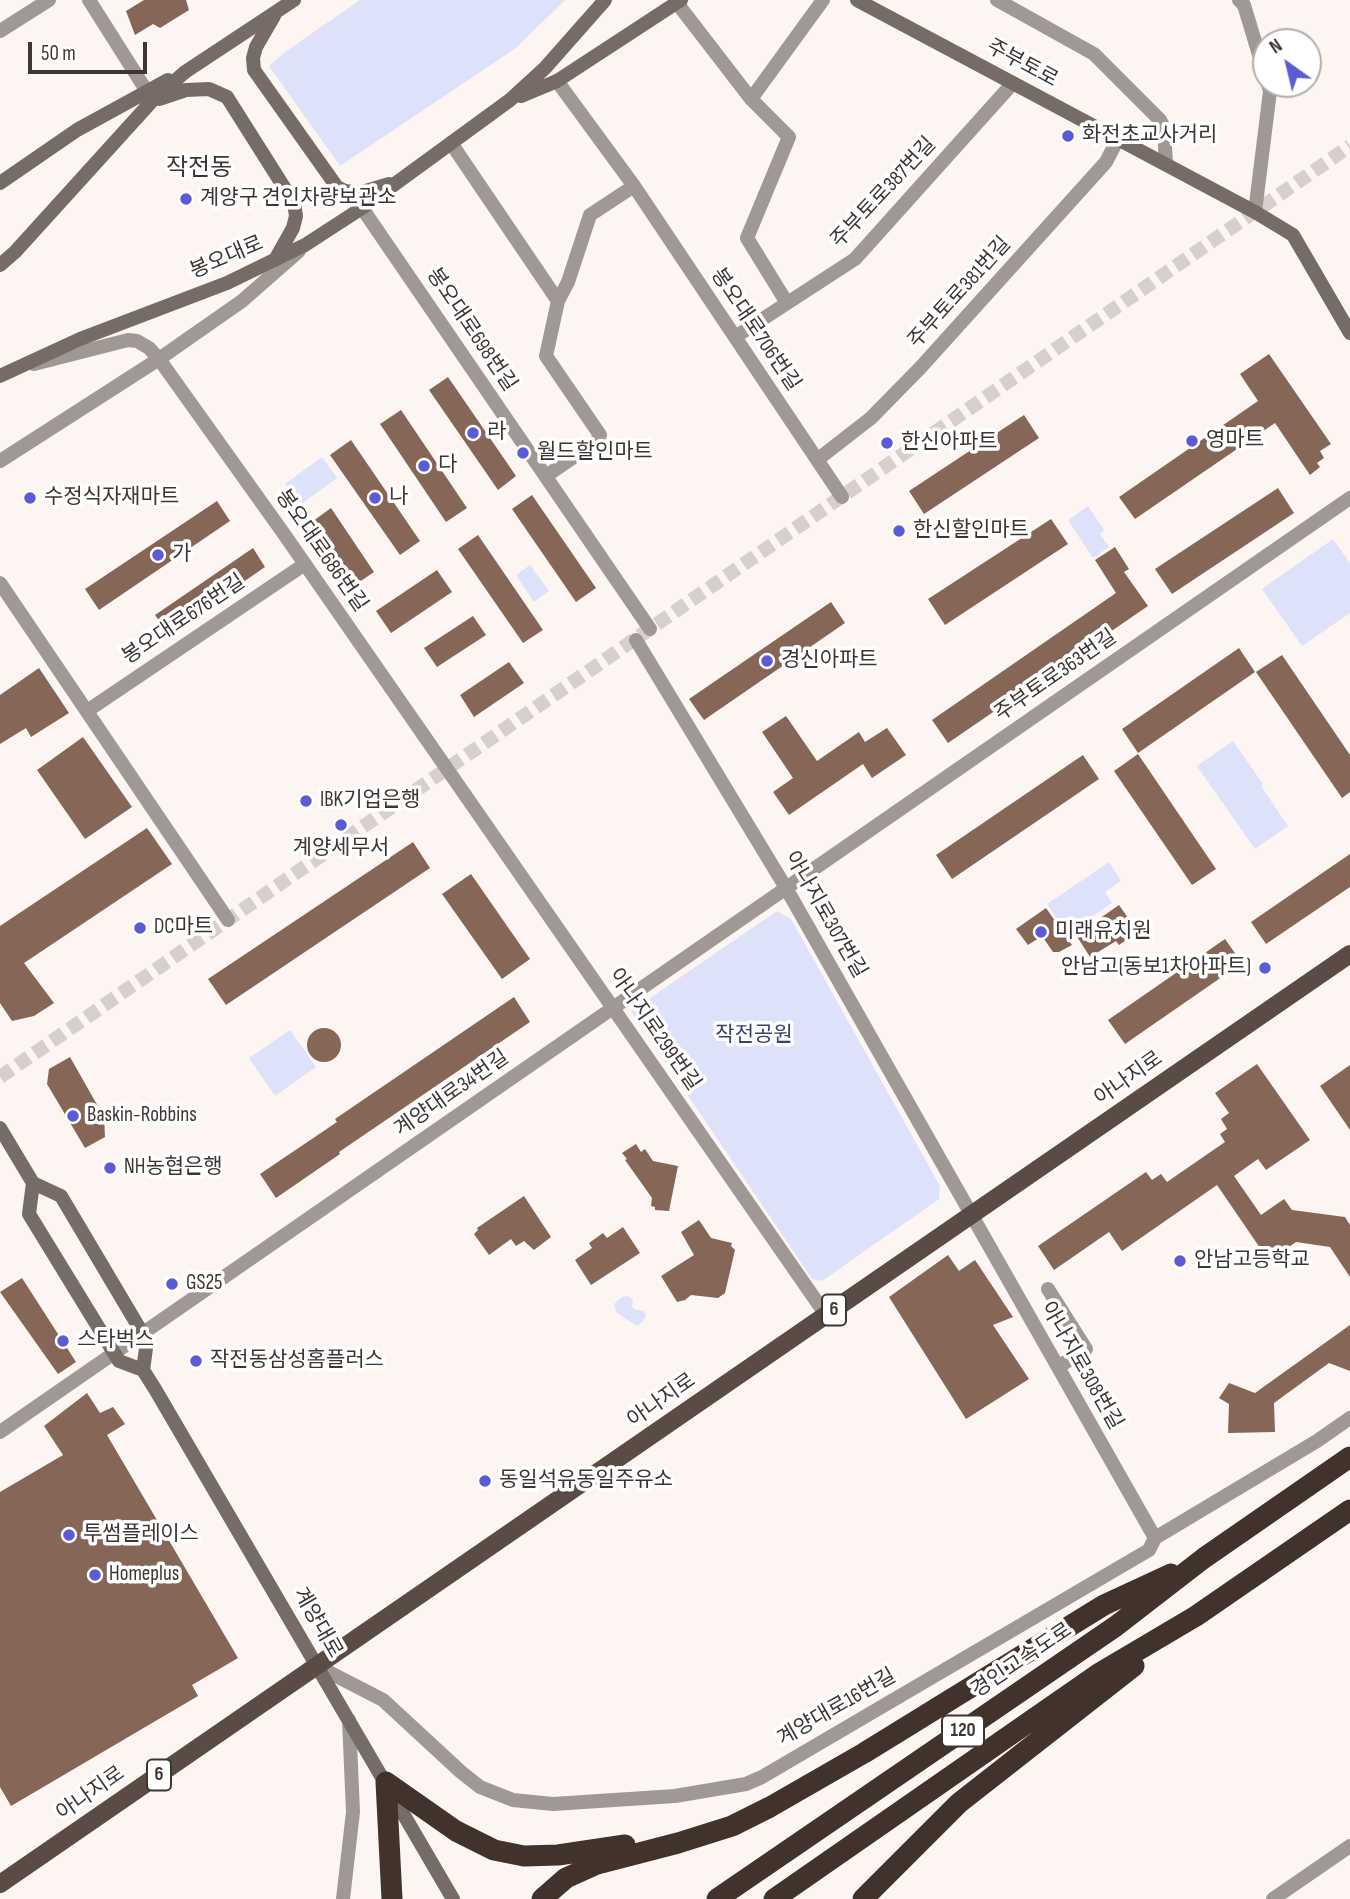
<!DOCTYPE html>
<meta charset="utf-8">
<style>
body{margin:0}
#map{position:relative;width:1350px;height:1899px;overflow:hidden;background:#fdf5f1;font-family:"Sofia Sans Condensed",sans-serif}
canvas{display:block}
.north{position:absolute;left:1252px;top:28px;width:70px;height:70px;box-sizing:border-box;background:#fff;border:2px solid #b1aead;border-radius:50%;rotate:326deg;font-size:19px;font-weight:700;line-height:28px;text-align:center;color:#3d3532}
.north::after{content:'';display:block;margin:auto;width:24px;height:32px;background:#5b5bd3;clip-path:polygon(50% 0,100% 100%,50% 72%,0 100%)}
.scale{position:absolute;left:28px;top:42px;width:119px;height:32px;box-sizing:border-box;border:4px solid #3d3532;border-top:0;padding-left:9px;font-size:21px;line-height:24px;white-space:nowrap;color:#3d3532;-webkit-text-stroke:5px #fff;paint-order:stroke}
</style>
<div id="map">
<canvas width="1350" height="1899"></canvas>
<div class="north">N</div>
<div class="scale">50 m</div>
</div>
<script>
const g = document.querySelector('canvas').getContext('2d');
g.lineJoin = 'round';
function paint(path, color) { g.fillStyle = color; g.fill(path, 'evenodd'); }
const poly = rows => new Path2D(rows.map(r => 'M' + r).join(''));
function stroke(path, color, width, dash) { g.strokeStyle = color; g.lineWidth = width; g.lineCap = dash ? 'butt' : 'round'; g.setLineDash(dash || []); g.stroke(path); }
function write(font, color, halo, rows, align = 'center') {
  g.font = font + ' "Sofia Sans Condensed","Noto Sans KR",sans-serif'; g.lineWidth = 7; g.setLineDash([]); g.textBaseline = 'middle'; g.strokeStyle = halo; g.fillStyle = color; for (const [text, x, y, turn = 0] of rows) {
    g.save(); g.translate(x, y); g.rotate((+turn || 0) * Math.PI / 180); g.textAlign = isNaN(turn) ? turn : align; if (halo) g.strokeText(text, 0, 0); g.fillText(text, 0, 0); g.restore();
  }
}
const green = poly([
 [360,0,565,0,516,48,340,166,269,66,285,52],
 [322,457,337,478,300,505,285,484],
 [1088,506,1104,530,1100,534,1109,547,1093,558,1068,520],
 [1333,539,1350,563,1350,613,1302,646,1262,589],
 [530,565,549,591,534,602,516,575],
 [1233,741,1263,784,1261,786,1288,826,1255,849,1197,766],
 [1109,862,1121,881,1105,892,1112,903,1067,933,1047,904],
 [777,911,791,919,940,1186,939,1199,822,1281,812,1279,631,1011],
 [290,1030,316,1067,275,1096,249,1058],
 [628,1296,633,1300,632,1306,634,1309,644,1311,646,1315,643,1322,637,1326,617,1313,615,1308,614,1304,622,1297]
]);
const building = poly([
 [144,0,186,0,189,10,160,28,153,24,135,35,126,11],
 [1269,354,1331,444,1320,451,1324,458,1317,463,1320,467,1310,475,1275,423,1135,519,1119,497,1258,401,1240,374],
 [448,377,516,476,498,490,429,390],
 [401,410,467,508,446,522,380,424],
 [1024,415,1039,438,924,514,909,491],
 [351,440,420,541,400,555,330,455],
 [1278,488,1294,513,1172,594,1155,569],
 [532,495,596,588,576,602,512,509],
 [217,501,230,521,99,610,85,589],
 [331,508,374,572,352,587,309,524],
 [1051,519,1068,544,945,625,928,599],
 [478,535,543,630,523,643,458,549],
 [1115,547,1129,569,1124,572,1148,606,948,743,932,720,1116,593,1095,560],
 [253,548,265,567,168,634,155,615],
 [437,570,452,592,391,633,376,611],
 [831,602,845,623,704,720,689,699],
 [473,616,486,635,437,667,424,648],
 [1239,648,1255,672,1138,753,1122,729],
 [1282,655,1350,755,1350,792,1342,798,1256,672],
 [509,662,524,683,474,717,460,695],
 [39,668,69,713,31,737,26,728,0,744,0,695],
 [786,716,817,761,859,732,865,742,887,728,906,755,872,778,863,764,789,815,773,792,793,778,762,732],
 [83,737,132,807,85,839,37,770],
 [1138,754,1216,869,1192,885,1114,771],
 [1083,755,1099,779,952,879,936,855],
 [147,828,172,864,24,963,54,1003,34,1016,12,1021,0,1003,0,926],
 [413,842,430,868,226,1005,208,979],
 [1350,854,1350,887,1266,944,1251,922],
 [471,874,530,959,502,979,442,894],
 [1119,905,1138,932,1119,945,1116,941,1090,957,1076,935],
 [1046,908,1072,945,1059,952,1053,952,1042,936,1028,945,1016,929],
 [1225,939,1242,963,1125,1044,1108,1020],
 [514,997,530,1022,339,1152,340,1154,276,1198,260,1174,337,1122,335,1119],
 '307 1045a17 17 0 1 1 34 0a17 17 0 1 1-34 0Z',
 [70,1057,104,1117,105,1137,85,1148,47,1084,49,1069],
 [1257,1064,1310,1140,1266,1170,1258,1159,1234,1176,1261,1215,1284,1199,1292,1210,1345,1217,1350,1225,1350,1277,1330,1247,1296,1242,1269,1261,1217,1185,1122,1251,1109,1232,1054,1270,1038,1246,1146,1172,1152,1180,1161,1174,1167,1182,1225,1142,1220,1134,1227,1129,1221,1119,1229,1113,1215,1093],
 [1350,1065,1350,1130,1320,1086],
 [636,1144,641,1152,645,1149,653,1161,678,1166,669,1211,655,1210,655,1207,651,1206,652,1198,625,1160,627,1159,622,1153],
 [524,1196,551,1237,534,1250,524,1241,516,1246,511,1239,489,1255,474,1234,478,1230,477,1228],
 [699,1220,711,1238,732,1243,731,1246,735,1250,725,1293,718,1298,691,1295,685,1300,677,1302,661,1276,694,1255,681,1232],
 [623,1227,640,1253,591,1285,575,1260,592,1248,589,1243,603,1233,607,1238],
 [948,1255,959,1271,975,1260,1013,1317,993,1325,1029,1379,966,1419,889,1297],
 [22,1278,76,1362,58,1374,0,1292],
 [1350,1325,1350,1371,1329,1363,1274,1403,1275,1432,1228,1433,1229,1404,1219,1398,1229,1383,1255,1393],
 [87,1393,100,1413,113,1407,125,1424,107,1435,238,1658,192,1685,198,1696,11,1806,0,1787,0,1492,63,1455,44,1426]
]);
const tertiaryTunnel = poly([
 [0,1077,1350,146]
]);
const minor = poly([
 [89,0,146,90],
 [997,0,1094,54,1160,120,1164,128,1166,164],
 [1239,0,1244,5,1266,78],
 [677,3,751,99,789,137,747,238,787,303],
 [0,31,49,0],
 [557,81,634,186,842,497],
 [751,99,823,0],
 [451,143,558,301],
 [362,208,650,629],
 [1255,212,1270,91,1268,84],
 [735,337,855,259,1013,83],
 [159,359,284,534,826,1315],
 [817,460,871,418,921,367,1106,162,1118,139],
 [546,476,597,441,600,435,546,356,558,301,568,282,590,215,634,186],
 [0,583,228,920],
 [636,640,786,888,1155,1538],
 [87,711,305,564],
 [1048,1289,1086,1349,1058,1367],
 [0,1432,1350,498],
 [317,1666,383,1700,461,1772,480,1787,513,1800,553,1804,675,1796,746,1784,762,1777,1149,1550,1155,1538,1317,1441,1350,1418],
 [343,1899,353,1812,349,1720]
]);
const tertiary = poly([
 [34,364,128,340,137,341,149,348,159,359],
 [0,461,159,359,242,301,299,251],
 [1273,1899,1350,1846]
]);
const secondary = poly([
 [857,0,1255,212,1293,235,1350,333],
 [274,16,256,47,253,58,254,70,337,187,345,191,359,193,389,184],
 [521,96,557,81,681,0],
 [159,99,186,90,209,89,227,97,294,203,296,216,293,228,275,260],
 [0,183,77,130,168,80],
 [0,265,15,252,152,101,185,72,294,0],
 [0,376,80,339,227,283,305,245,362,208,510,100,545,68,605,0],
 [0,1128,33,1183,61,1196,147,1341,143,1370],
 [33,1183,29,1214,119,1361,143,1370,155,1389,453,1899]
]);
const primary = poly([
 [0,1884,1350,954]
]);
const motorway = poly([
 [386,1782,456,1831,494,1850,524,1856,558,1855,625,1845],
 [386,1782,392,1899],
 [542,1899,566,1878,597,1864,678,1843,732,1826,770,1807,864,1753,1104,1605,1171,1574],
 [717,1899,1116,1626,1204,1558,1350,1457],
 [774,1899,1098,1674,1196,1616,1350,1510],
 [863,1899,959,1803,1134,1666]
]);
const markers = [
 [1068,136,7,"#5b5bd3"],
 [186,199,7,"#5b5bd3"],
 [473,433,7,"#5b5bd3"],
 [1192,441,7,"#5b5bd3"],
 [887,443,7,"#5b5bd3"],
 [523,453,7,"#5b5bd3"],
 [424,466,7,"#5b5bd3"],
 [30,498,7,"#5b5bd3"],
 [375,498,7,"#5b5bd3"],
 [899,531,7,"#5b5bd3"],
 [158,555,7,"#5b5bd3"],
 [767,661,7,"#5b5bd3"],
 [306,801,7,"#5b5bd3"],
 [341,825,7,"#5b5bd3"],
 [140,928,7,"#5b5bd3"],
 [1041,932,7,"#5b5bd3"],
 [1265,968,7,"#5b5bd3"],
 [73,1116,7,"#5b5bd3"],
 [110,1168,7,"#5b5bd3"],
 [1180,1261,7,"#5b5bd3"],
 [172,1284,7,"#5b5bd3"],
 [63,1341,7,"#5b5bd3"],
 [196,1361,7,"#5b5bd3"],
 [485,1481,7,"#5b5bd3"],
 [69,1535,7,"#5b5bd3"],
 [95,1575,7,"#5b5bd3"]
];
const shields = [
 [834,1310,24],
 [963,1731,42],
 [159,1775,24]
];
const shieldNames = [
 ["6",834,1310],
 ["120",963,1731],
 ["6",159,1775]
];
const streetNames = [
 ["주부토로",1022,64,28],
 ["주부토로387번길",884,193,-47],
 ["봉오대로",227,258,-23],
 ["주부토로381번길",960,293,-48],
 ["봉오대로698번길",471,330,56],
 ["봉오대로706번길",755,330,56],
 ["봉오대로686번길",321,551,55],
 ["봉오대로676번길",184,620,-34],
 ["주부토로363번길",1056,676,-35],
 ["아나지로307번길",825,915,60],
 ["아나지로299번길",654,1030,55],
 ["아나지로",1129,1079,-35],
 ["계양대로34번길",452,1094,-35],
 ["아나지로308번길",1081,1366,60],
 ["아나지로",662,1401,-35],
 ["계양대로",317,1623,60],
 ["경인고속도로",1022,1661,-34],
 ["계양대로16번길",837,1708,-30],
 ["아나지로",91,1794,-35]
];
const poiNames = [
 ["화전초교사거리",1082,136],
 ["계양구 견인차량보관소",200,199],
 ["라",487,433],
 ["영마트",1206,441],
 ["한신아파트",901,443],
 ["월드할인마트",537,453],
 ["다",438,466],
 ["수정식자재마트",44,498],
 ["나",389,498],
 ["한신할인마트",913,531],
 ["가",172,555],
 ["경신아파트",781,661],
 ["IBK기업은행",320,801],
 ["계양세무서",341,849,"center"],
 ["DC마트",154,928],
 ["미래유치원",1055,932],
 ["안남고(동보1차아파트)",1251,968,"right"],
 ["Baskin-Robbins",87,1116],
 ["NH농협은행",124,1168],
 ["안남고등학교",1194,1261],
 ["GS25",186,1284],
 ["스타벅스",77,1341],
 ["작전동삼성홈플러스",210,1361],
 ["동일석유동일주유소",499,1481],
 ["투썸플레이스",83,1535],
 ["Homeplus",109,1575]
];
const parkNames = [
 ["작전공원",754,1036]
];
const quarterNames = [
 ["작전동",199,169]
];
paint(green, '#dde1fa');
paint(building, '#866657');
stroke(tertiaryTunnel, '#d7cfcb', 14, [14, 7]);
stroke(minor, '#a09894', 14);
stroke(tertiary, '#a09894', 14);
stroke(secondary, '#776b66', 14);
stroke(primary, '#5a4c45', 18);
stroke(motorway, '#41322b', 21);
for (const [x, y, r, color] of markers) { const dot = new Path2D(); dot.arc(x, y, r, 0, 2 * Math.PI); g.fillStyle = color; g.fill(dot); stroke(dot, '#fff', 2.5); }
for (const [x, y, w] of shields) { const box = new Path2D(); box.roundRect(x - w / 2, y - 15.5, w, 31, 5); g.fillStyle = '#fff'; g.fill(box); stroke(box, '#3d3532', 2); }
write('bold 19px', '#3d3532', null, shieldNames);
write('21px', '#3d3532', '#fff', streetNames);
write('21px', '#3d3532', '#fff', poiNames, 'left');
write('21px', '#3c406e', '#fff', parkNames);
write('24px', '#3d3532', '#fff', quarterNames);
</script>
